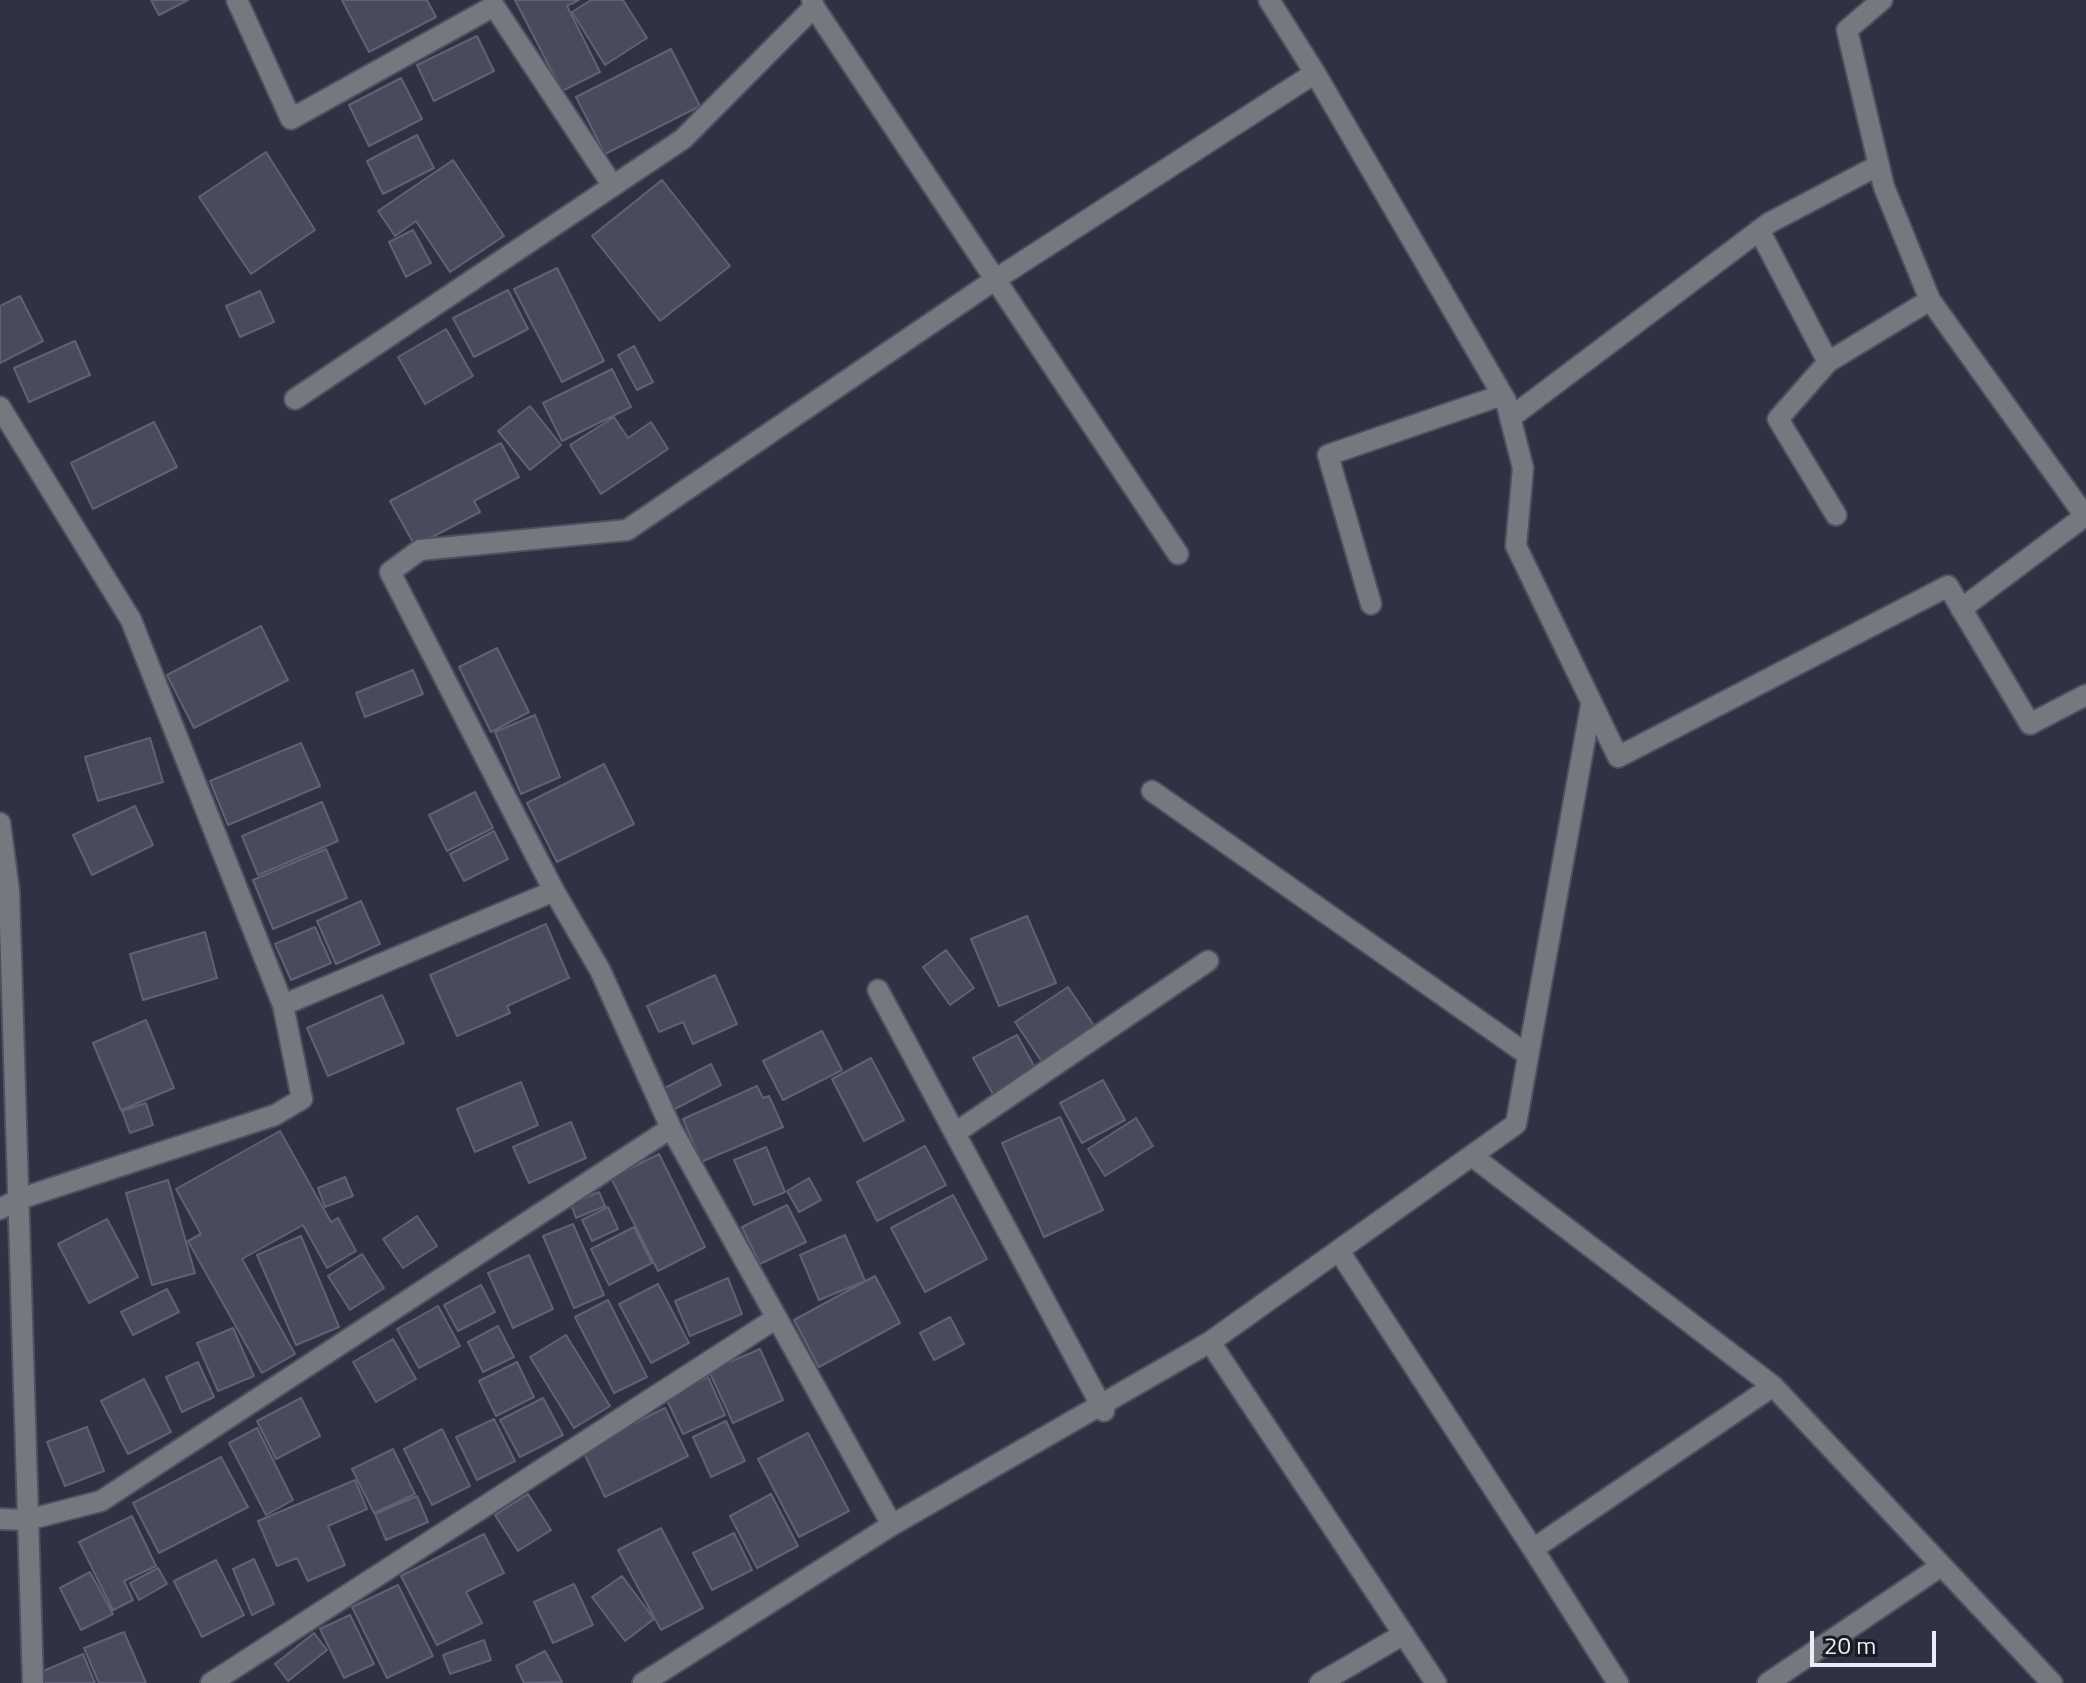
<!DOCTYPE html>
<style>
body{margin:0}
#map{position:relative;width:2086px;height:1683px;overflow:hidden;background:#2f3242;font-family:"Titillium Web",sans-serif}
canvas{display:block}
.scale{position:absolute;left:1810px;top:1631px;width:126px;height:36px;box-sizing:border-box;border:4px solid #eaecf7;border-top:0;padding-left:10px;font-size:24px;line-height:28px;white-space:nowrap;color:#eaecf7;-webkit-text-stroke:6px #191b22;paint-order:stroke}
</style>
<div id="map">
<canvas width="2086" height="1683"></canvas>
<div class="scale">20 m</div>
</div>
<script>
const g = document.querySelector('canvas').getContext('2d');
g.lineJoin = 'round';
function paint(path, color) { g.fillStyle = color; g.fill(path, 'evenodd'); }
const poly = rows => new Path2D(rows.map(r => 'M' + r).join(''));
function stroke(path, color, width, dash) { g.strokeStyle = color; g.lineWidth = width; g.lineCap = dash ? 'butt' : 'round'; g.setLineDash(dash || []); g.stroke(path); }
const building = poly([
 [151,0,188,0,159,15,151,0],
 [342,0,427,0,436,17,369,52,342,0],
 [515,0,579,0,567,6,600,72,562,91,515,0],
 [591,0,623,0,647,38,605,65,572,12,591,0],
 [477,36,494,71,434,101,417,65,477,36],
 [671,49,700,106,605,154,576,97,671,49],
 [401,78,422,119,369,146,349,105,401,78],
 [417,135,434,168,383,194,367,161,417,135],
 [266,152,315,230,251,274,199,197,266,152],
 [453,160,504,236,450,272,416,221,395,236,378,211,453,160],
 [662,180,730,266,660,321,592,236,662,180],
 [413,230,431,263,406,277,389,242,413,230],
 [557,268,604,361,562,382,514,289,557,268],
 [508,290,528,329,474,357,453,318,508,290],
 [260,291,274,322,240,337,226,306,260,291],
 [20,296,43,341,0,363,0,306,20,296],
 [446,329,473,376,425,404,398,357,446,329],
 [75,341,90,375,29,402,14,368,75,341],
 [634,346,653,382,637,390,618,355,634,346],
 [612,369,631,407,562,441,543,403,612,369],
 [530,406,561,445,530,470,498,431,530,406],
 [614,417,628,438,651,422,668,449,601,494,570,445,614,417],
 [154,422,177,467,93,509,71,463,154,422],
 [501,443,519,477,474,501,480,512,415,546,390,501,501,443],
 [261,626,288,680,194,728,167,675,261,626],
 [497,648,529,712,491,732,459,667,497,648],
 [413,670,423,694,365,717,356,693,413,670],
 [535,715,560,777,521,794,495,732,535,715],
 [150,738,163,782,98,801,85,757,150,738],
 [301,743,320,786,228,825,210,781,301,743],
 [604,764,634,824,557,862,527,803,604,764],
 [475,792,493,828,447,851,429,815,475,792],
 [322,802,338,841,258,875,242,836,322,802],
 [135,806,153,845,92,875,73,835,135,806],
 [494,831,508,859,464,881,450,854,494,831],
 [326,849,347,898,273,929,253,880,326,849],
 [361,901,380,944,336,964,317,921,361,901],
 [1027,916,1056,983,999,1006,971,939,1027,916],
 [546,924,569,978,507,1006,510,1013,457,1036,430,975,546,924],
 [315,927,331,963,291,980,275,944,315,927],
 [205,932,217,978,143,1000,130,954,205,932],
 [946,950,974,988,950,1005,923,967,946,950],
 [715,975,737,1024,693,1044,683,1022,659,1032,647,1006,715,975],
 [1068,987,1095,1027,1042,1062,1015,1022,1068,987],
 [382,995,404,1043,328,1076,307,1028,382,995],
 [146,1020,174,1088,121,1110,93,1043,146,1020],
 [822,1031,842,1070,783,1100,763,1061,822,1031],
 [1017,1035,1038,1073,994,1096,973,1058,1017,1035],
 [871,1058,904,1120,864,1141,832,1079,871,1058],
 [711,1064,721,1085,673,1110,663,1089,711,1064],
 [1103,1080,1125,1120,1082,1143,1060,1103,1103,1080],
 [521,1082,538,1125,475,1152,457,1109,521,1082],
 [757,1086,763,1098,769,1096,783,1127,701,1162,683,1119,757,1086],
 [146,1103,153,1125,130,1133,122,1111,146,1103],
 [1060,1117,1103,1210,1044,1237,1002,1143,1060,1117],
 [1136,1118,1153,1146,1105,1176,1088,1149,1136,1118],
 [571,1122,586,1158,529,1183,513,1147,571,1122],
 [280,1131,331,1222,338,1218,356,1251,327,1268,303,1225,242,1259,295,1354,262,1373,188,1241,201,1234,176,1189,280,1131],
 [925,1146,946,1185,877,1221,857,1182,925,1146],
 [766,1147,785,1192,754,1205,734,1160,766,1147],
 [659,1154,705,1247,658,1271,611,1178,659,1154],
 [345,1177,353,1196,325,1207,318,1188,345,1177],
 [809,1178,821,1200,799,1212,787,1191,809,1178],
 [168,1180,195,1273,152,1285,126,1193,168,1180],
 [599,1192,605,1206,576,1218,571,1204,599,1192],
 [953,1195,987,1259,925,1292,891,1228,953,1195],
 [787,1205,806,1242,760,1264,742,1227,787,1205],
 [608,1207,618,1229,592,1241,582,1220,608,1207],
 [417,1216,437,1246,403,1268,383,1239,417,1216],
 [107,1219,138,1277,89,1303,58,1244,107,1219],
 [573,1224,604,1295,574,1308,543,1236,573,1224],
 [634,1227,652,1263,609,1285,591,1249,634,1227],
 [845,1235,865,1281,819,1300,800,1255,845,1235],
 [301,1236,339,1327,296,1345,257,1255,301,1236],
 [362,1254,384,1288,350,1310,328,1276,362,1254],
 [529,1255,553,1309,513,1328,488,1273,529,1255],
 [875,1276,900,1323,819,1367,794,1320,875,1276],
 [728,1278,742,1314,690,1336,675,1301,728,1278],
 [658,1284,689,1343,651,1363,619,1304,658,1284],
 [481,1285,495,1312,458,1331,444,1305,481,1285],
 [167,1289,179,1312,133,1335,121,1312,167,1289],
 [608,1300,647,1377,614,1393,575,1317,608,1300],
 [438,1306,460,1346,419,1368,397,1329,438,1306],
 [950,1317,964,1344,934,1360,920,1333,950,1317],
 [498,1326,514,1357,483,1372,468,1342,498,1326],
 [233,1328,254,1376,218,1391,197,1343,233,1328],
 [566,1335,610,1406,574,1428,530,1357,566,1335],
 [393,1339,416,1379,376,1402,353,1362,393,1339],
 [760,1349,783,1400,733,1423,709,1371,760,1349],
 [198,1362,214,1397,182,1412,166,1377,198,1362],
 [517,1362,534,1397,496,1416,479,1381,517,1362],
 [708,1377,725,1415,683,1434,665,1396,708,1377],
 [144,1379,171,1432,128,1454,101,1401,144,1379],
 [301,1398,320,1436,276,1459,257,1421,301,1398],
 [543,1398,563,1435,520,1457,500,1420,543,1398],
 [665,1408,688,1456,605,1497,582,1449,665,1408],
 [494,1419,515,1461,477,1480,456,1437,494,1419],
 [726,1421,745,1461,711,1477,693,1437,726,1421],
 [87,1427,104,1471,65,1486,47,1442,87,1427],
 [257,1428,293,1500,266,1515,229,1443,257,1428],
 [442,1429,470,1486,432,1505,404,1449,442,1429],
 [808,1433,849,1511,799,1537,758,1459,808,1433],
 [393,1449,415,1494,374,1513,352,1469,393,1449],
 [221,1457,248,1507,159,1553,133,1503,221,1457],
 [355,1480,367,1509,328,1526,345,1565,308,1581,297,1558,277,1566,258,1521,355,1480],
 [528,1494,551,1530,518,1551,495,1515,528,1494],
 [771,1494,798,1546,757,1568,730,1516,771,1494],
 [417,1496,428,1522,386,1540,375,1514,417,1496],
 [132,1516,156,1566,124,1581,133,1600,113,1610,79,1542,132,1516],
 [661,1528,703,1608,661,1630,618,1550,661,1528],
 [734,1533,752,1570,712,1590,693,1553,734,1533],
 [484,1534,504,1573,466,1592,482,1623,437,1645,401,1576,484,1534],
 [254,1559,274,1604,252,1615,233,1569,254,1559],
 [216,1560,244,1615,202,1637,174,1581,216,1560],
 [158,1568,167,1584,139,1600,130,1583,158,1568],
 [90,1572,113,1614,81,1630,60,1588,90,1572],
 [622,1576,654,1619,625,1641,592,1597,622,1576],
 [574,1584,593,1625,553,1643,534,1602,574,1584],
 [398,1585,433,1656,387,1678,352,1607,398,1585],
 [350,1615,374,1664,344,1678,320,1629,350,1615],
 [124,1632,146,1683,99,1683,84,1648,124,1632],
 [314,1633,327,1650,288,1681,275,1664,314,1633],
 [484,1640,491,1660,450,1674,443,1655,484,1640],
 [545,1651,562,1682,524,1683,516,1666,545,1651],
 [83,1654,95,1683,37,1683,34,1675,83,1654]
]);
const minor = poly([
 [237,0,291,119,494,6,613,186],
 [812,0,814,7,1178,554],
 [1269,0,1315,73,1506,401,1523,468,1516,546,1618,757,1948,586,2030,724,2086,695],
 [1882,0,1847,30,1884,187,1930,300,2085,516,1961,609],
 [1759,230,1828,362],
 [295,399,683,139,814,7],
 [0,407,131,620,283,1005,302,1099,275,1115,19,1199,0,1209],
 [1510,418,1769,223,1879,165],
 [1836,515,1778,419,1828,362,1930,300],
 [1371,604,1328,455,1502,395],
 [1152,791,1528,1055],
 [0,823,9,891,33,1683],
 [878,990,1104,1411],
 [283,1005,554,891],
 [955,1133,1208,961],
 [1472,1156,1773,1386,2052,1683],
 [1339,1251,1533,1549,1773,1386],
 [1210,1342,1436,1683],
 [0,1519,27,1520,101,1501,671,1128],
 [892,1525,671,1128,600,970,554,891,390,572,420,550,627,530,996,279,1315,73],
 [1533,1549,1618,1683],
 [211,1683,775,1319],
 [643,1683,892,1525,1210,1342,1516,1124,1591,705],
 [1320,1683,1404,1634],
 [1768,1683,1941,1566]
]);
paint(building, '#484b5c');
stroke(building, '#5f6274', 2);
stroke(minor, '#4d505f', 24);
stroke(minor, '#767880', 20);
</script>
